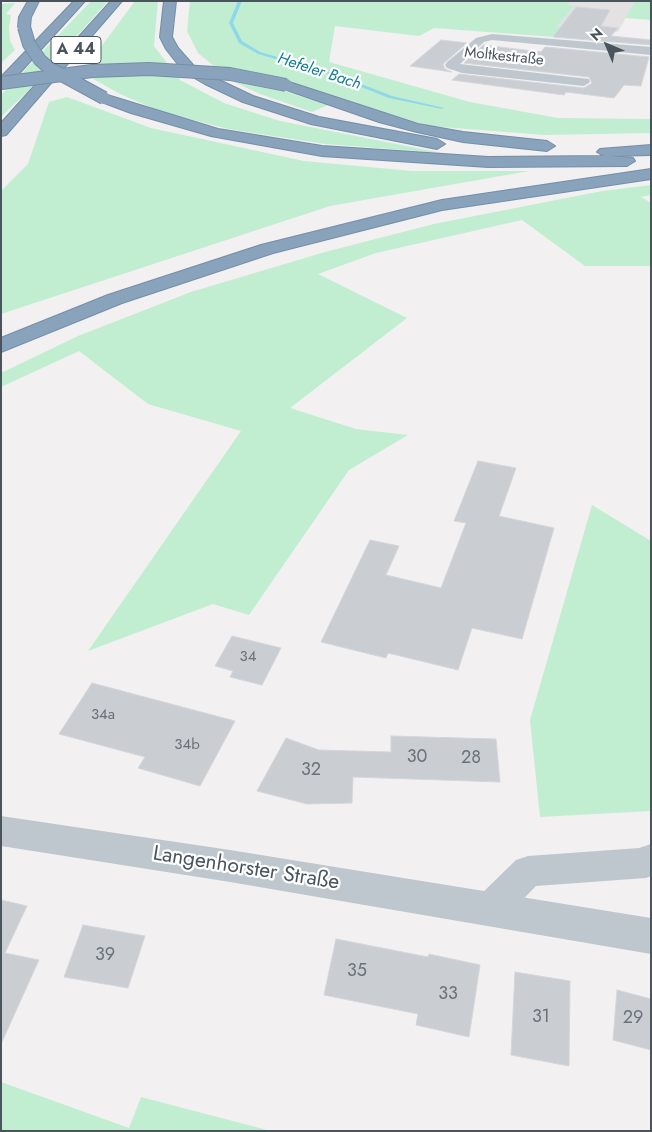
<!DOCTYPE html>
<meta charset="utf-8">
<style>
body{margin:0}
#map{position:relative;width:652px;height:1132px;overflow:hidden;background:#f2f0f0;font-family:Jost,sans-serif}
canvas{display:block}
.frame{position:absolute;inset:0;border:2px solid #49545d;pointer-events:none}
.north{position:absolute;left:582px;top:20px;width:50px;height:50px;-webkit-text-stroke:4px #fff;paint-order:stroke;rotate:315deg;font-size:14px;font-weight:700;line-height:20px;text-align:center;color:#49545d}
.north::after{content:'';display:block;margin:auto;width:18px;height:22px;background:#49545d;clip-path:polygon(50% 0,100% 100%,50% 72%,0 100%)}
</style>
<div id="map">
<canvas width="652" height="1132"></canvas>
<div class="frame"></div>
<div class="north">N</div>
</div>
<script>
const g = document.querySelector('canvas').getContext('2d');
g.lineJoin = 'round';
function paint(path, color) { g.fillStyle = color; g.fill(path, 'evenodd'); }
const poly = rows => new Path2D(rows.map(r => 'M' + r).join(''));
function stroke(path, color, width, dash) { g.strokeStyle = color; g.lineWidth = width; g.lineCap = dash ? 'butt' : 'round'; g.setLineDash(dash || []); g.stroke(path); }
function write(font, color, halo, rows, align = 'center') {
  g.font = font + ' Jost,sans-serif'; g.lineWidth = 4.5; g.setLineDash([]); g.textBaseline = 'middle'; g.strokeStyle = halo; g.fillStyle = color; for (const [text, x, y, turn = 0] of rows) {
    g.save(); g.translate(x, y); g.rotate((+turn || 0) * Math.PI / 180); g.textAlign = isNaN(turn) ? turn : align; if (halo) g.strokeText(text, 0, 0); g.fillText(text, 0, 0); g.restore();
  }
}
const education = poly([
 [501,1,635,1,618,32,485,18]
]);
const green = poly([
 [91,1,108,1,28,91,1,117,1,95],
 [135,1,158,1,154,46,180,80,224,103,280,121,442,153,325,144,228,129,162,112,120,94,90,77,92,59],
 [190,1,570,1,567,5,574,6,557,26,596,30,594,40,434,28,419,36,335,26,329,62,470,102,558,118,651,119,651,133,544,135,429,126,275,78,265,85,328,105,312,112,260,94,232,81,198,53,187,31],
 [635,1,651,1,651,20,625,18],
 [15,3,6,14,11,15,9,28,10,41,15,50,1,63,1,4],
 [67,97,151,128,304,161,412,171,529,171,330,206,1,314,1,191,28,164,49,102],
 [651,185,651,195,641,197,651,203,651,266,585,266,522,220,376,253,318,274,407,318,290,408,356,429,408,435,349,470,249,615,213,604,88,651,241,431,148,404,79,351,1,387,1,373,78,336,191,292,325,252,434,224,602,191],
 [592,505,651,541,651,811,540,817,530,720],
 [1,1082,129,1128,141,1097,271,1131,1,1131]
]);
const stream = poly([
 [238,1,242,1,233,23,242,41,260,52,333,73,392,96,444,108,442,109,389,98,331,75,258,54,239,43,229,23,238,1]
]);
const building = poly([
 [576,7,610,10,601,26,618,28,611,36,651,40,651,45,553,37,576,7],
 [441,40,467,43,443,64,445,69,452,72,410,66,441,40],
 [483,45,541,52,545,47,649,57,641,86,624,85,614,98,566,92,564,95,452,80,459,74,584,88,592,83,589,77,464,63,483,45],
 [478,461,516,468,499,516,554,528,522,639,472,628,458,670,388,653,386,658,321,642,370,540,399,546,386,575,441,588,466,523,454,521,478,461],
 [232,636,281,648,262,685,230,677,233,671,215,666,232,636],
 [92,683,235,721,200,786,138,768,145,757,59,734,92,683],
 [391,736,496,739,500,782,353,777,352,803,307,804,257,791,286,738,319,750,391,752,391,736],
 [1,900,27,906,5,953,39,960,1,1044,1,900],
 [83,925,145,936,128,988,64,977,83,925],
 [336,939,428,957,429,954,480,965,469,1037,416,1025,418,1014,324,995,336,939],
 [515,972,570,981,569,1066,511,1055,515,972],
 [617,990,651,999,651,1050,613,1040,617,990]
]);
const minor = poly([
 [492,34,651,47,651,55,492,40,484,42,460,64,589,79,590,82,584,86,462,73,447,68,445,65,447,62,476,38,492,34],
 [651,844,651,876,646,878,536,886,503,920,490,925,477,920,472,909,477,898,516,860,528,856,639,848,651,844]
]);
const tertiary = poly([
 [1,816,230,850,651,918,651,954,230,882,1,846,1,816]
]);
const motorway = poly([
 [28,1,39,1,31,17,30,27,24,31,18,27,19,17,28,1],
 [74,1,85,1,6,88,1,89,1,77,74,1],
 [111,1,122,1,6,135,1,136,1,123,111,1],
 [164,1,176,1,172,37,178,48,194,66,215,78,253,96,319,117,437,139,445,144,437,149,311,124,243,102,205,84,184,72,166,49,160,37,164,1],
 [286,81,418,124,463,132,547,141,555,146,547,151,463,142,417,132,379,122,281,88,279,85,281,82,286,81],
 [104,94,218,129,322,146,488,157,604,156,597,152,600,149,651,145,651,155,611,156,633,158,635,161,627,166,488,167,322,156,211,136,131,113,99,101,97,98,99,95,104,94],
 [651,169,651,179,442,210,273,253,122,303,1,352,1,338,108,295,261,245,442,200,651,169]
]);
const motorwayBridge = poly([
 [24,27,29,44,40,60,49,68,104,98],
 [1,83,92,71,149,69,230,74,286,85]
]);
const farStreetnames = [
 ["Moltkestraße",504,57,6]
];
const numberNames = [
 ["34",248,657],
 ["34a",103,715],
 ["34b",187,745]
];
const shields = [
 [76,50,50]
];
const shieldNames = [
 ["A 44",76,50]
];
const farWaternames = [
 ["Hefeler Bach",319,72,18]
];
const nearNumbernames = [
 ["30",417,758],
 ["28",471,759],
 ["32",311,771],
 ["39",105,956],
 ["35",357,972],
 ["33",448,995],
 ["31",541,1018],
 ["29",633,1019]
];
const nearStreetnames = [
 ["Langenhorster Straße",246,869,9]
];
paint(education, '#e3e1e2');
paint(green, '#c1eed1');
paint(stream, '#8fd8e9');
paint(building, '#cacdd2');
stroke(building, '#d4d6db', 1);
stroke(motorway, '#758ea8', 2);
paint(minor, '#bfc7ce');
paint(tertiary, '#bfc7ce');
paint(motorway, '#8aa3bc');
stroke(motorwayBridge, '#758ea8', 14, []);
stroke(motorwayBridge, '#8aa3bc', 12);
write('15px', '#49545d', '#fff', farStreetnames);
write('15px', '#69727a', null, numberNames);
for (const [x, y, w] of shields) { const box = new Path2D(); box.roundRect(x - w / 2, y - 13.5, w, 27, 4); g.fillStyle = '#fff'; g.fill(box); stroke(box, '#49545d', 1); }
write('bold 16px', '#49545d', null, shieldNames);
write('italic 16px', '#127e97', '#fff', farWaternames);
write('18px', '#69727a', null, nearNumbernames);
write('21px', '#49545d', '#fff', nearStreetnames);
</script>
